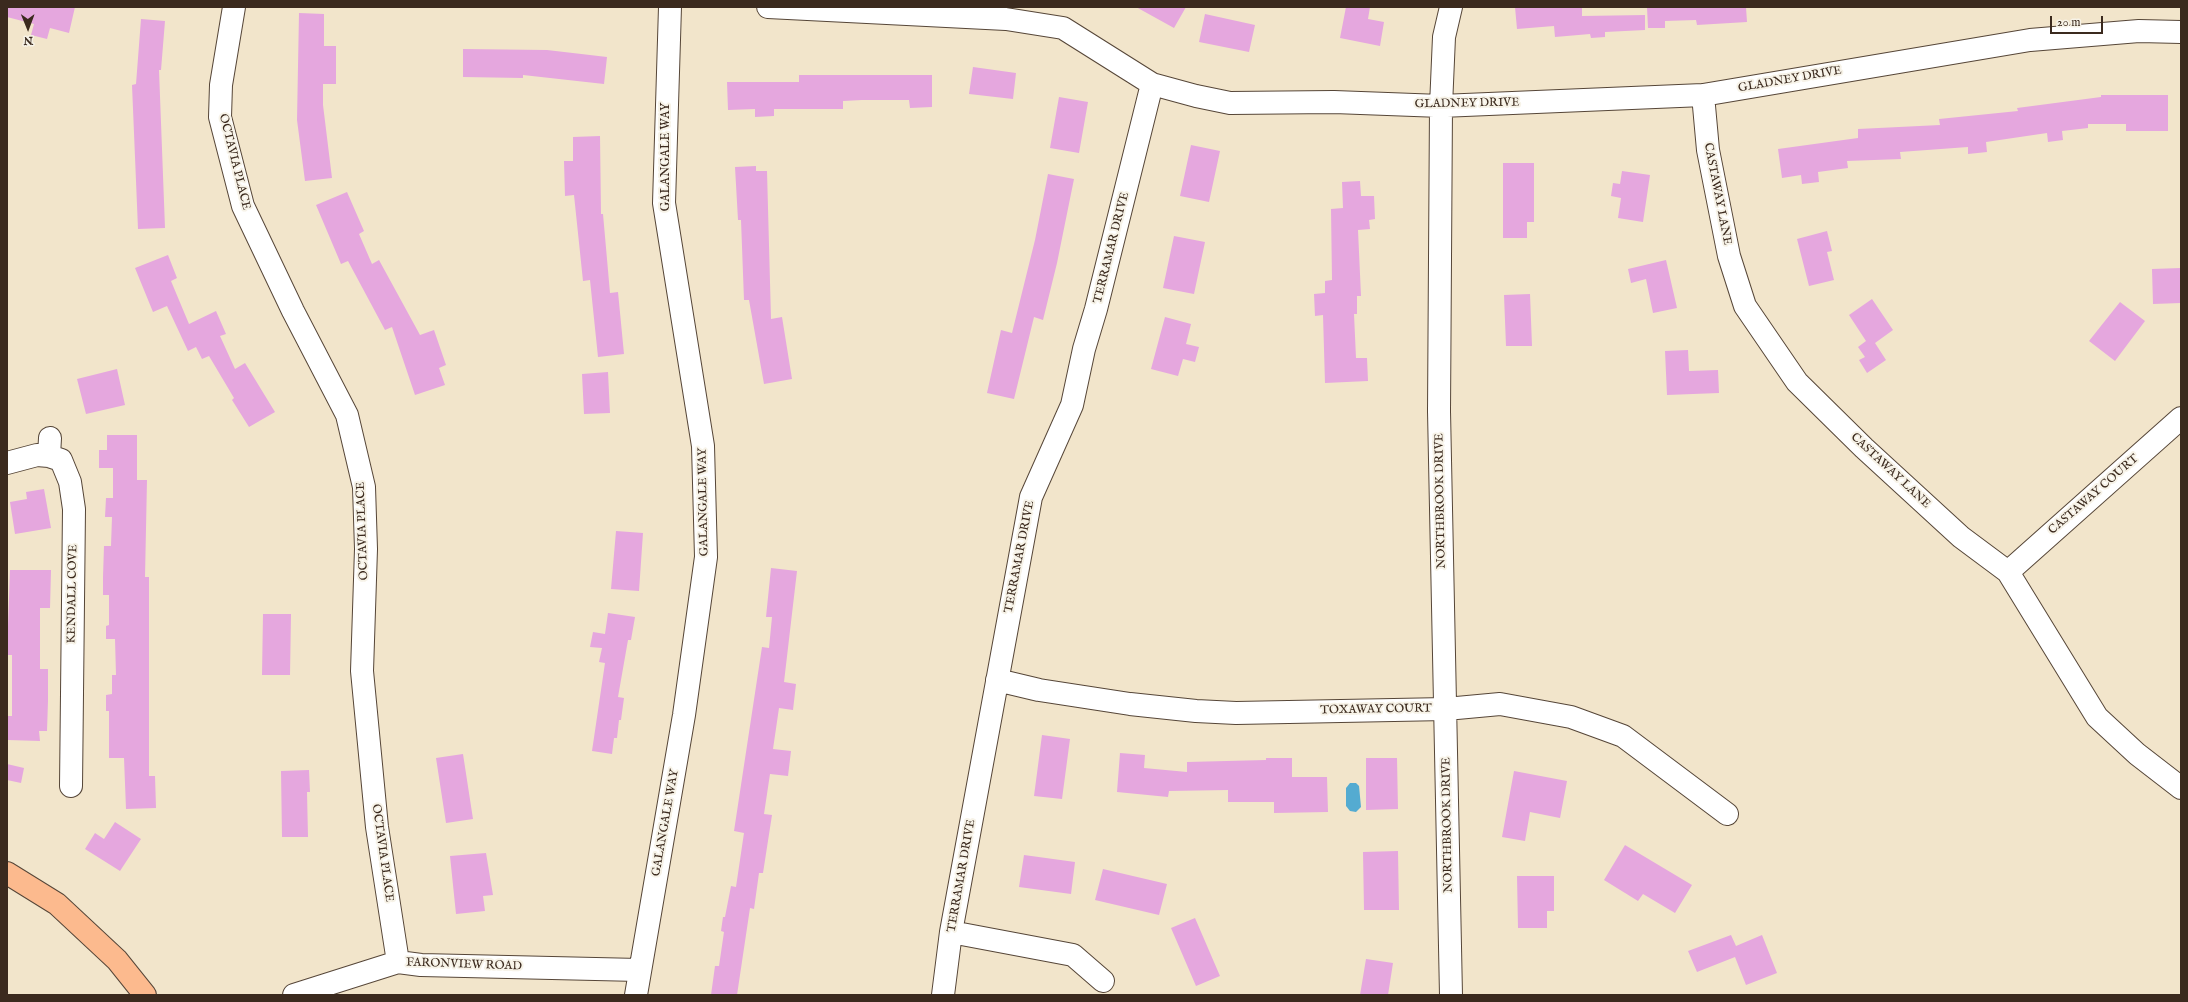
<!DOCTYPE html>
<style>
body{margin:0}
#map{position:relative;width:2188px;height:1002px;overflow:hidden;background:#f2e5cb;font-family:"IM FELL English",serif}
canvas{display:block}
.frame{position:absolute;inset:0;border:8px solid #3b2a1e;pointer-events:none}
.north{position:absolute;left:8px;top:8px;width:40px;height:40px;-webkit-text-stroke:3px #f7f3e8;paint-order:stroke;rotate:179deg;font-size:11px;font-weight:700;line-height:16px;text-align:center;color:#3b2a1e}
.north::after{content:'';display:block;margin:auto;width:14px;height:18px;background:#3b2a1e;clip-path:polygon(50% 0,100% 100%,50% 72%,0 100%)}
.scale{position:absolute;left:2050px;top:16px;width:53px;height:18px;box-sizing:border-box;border:2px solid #3b2a1e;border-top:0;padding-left:5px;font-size:12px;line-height:14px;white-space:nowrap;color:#3b2a1e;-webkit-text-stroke:3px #f7f3e8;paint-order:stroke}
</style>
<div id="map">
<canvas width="2188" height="1002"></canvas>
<div class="frame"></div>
<div class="north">N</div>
<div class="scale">20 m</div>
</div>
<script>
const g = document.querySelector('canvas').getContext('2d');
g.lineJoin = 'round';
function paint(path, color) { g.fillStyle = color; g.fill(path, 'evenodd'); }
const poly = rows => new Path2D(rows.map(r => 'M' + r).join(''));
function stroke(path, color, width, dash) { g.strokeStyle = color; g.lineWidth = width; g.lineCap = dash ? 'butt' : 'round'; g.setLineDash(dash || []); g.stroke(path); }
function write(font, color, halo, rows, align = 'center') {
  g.font = font + ' "IM FELL English",serif'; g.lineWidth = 4; g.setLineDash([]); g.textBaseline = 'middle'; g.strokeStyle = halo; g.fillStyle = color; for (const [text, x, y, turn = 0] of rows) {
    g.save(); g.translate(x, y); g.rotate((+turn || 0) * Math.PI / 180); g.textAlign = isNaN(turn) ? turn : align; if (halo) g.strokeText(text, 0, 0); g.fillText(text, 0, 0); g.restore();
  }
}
const water = poly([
 [1350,783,1356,783,1359,786,1361,807,1356,812,1350,811,1346,806,1346,788]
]);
const building = poly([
 [7,7,75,7,69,33,50,28,47,39,31,35,34,24,7,17],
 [1136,7,1186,7,1174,28],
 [1346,7,1370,7,1368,19,1384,22,1380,46,1340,38],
 [1515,7,1582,7,1582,16,1645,15,1645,30,1605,32,1605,37,1591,38,1590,34,1555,37,1554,26,1517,29],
 [1647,7,1746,7,1747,22,1697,25,1696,20,1665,21,1665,28,1648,28],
 [299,13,324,14,324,46,336,46,336,84,323,84,323,105,332,178,305,181,297,120],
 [1205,14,1255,25,1249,52,1199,42],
 [141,19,165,21,161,70,159,70,165,228,138,229,132,85,136,84],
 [463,49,547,50,607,57,604,84,523,75,523,78,463,77],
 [973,67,1016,73,1013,99,969,94],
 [799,75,932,75,932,107,910,108,909,100,862,100,843,101,843,109,774,109,774,116,755,117,755,109,728,110,727,82,799,82],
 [2101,95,2168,95,2168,131,2126,131,2126,124,2088,124,2088,128,2062,131,2063,140,2048,142,2047,133,1986,142,1987,152,1968,154,1968,147,1900,152,1901,159,1847,161,1848,168,1818,172,1819,182,1802,184,1801,175,1782,178,1778,149,1858,138,1858,129,1940,125,1939,119,2018,111,2017,108,2101,97],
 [1059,97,1088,102,1079,153,1050,148],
 [600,136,601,214,603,214,610,293,618,292,624,354,598,357,590,280,583,281,574,195,565,196,564,161,573,161,573,137],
 [1191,145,1220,151,1209,202,1180,196],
 [1503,163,1534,163,1534,222,1527,222,1527,238,1503,238],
 [756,166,756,171,767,171,771,319,782,317,792,379,764,384,749,300,744,300,741,220,738,220,735,167],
 [1622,171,1650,175,1643,222,1618,218,1621,198,1611,196,1613,183,1620,184],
 [1048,174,1074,179,1057,263,1043,320,1034,317,1014,399,987,393,1001,330,1012,333,1035,240],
 [1360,181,1361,196,1374,196,1375,219,1369,220,1370,229,1358,230,1361,296,1357,296,1357,314,1354,314,1356,358,1367,358,1368,381,1325,383,1323,315,1315,316,1314,294,1325,293,1325,281,1332,280,1331,209,1343,208,1342,182],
 [347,192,364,231,359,234,372,264,379,260,420,335,434,330,446,365,439,368,445,385,415,395,392,327,385,330,348,261,341,264,316,205],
 [1827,231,1832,251,1827,252,1834,280,1809,286,1797,239],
 [1174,236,1205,242,1194,294,1163,288],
 [168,255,177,278,171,281,189,324,216,311,226,334,220,336,235,369,245,363,275,412,249,427,232,400,234,398,209,356,202,359,196,347,188,351,167,306,153,312,135,268],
 [1666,260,1677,308,1653,313,1646,279,1631,283,1628,269],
 [2181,268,2181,303,2153,304,2152,269],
 [1530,294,1532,346,1506,346,1504,295],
 [1872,299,1893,330,1875,343,1886,360,1867,373,1859,360,1865,357,1858,347,1866,341,1849,315],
 [2120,302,2145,321,2115,361,2089,341],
 [1165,317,1191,324,1186,344,1199,347,1195,362,1183,359,1178,376,1151,369],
 [1688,350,1689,371,1718,370,1719,393,1667,395,1665,351],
 [117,369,125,405,86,414,77,379],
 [608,372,610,413,584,414,582,374],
 [107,435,137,435,137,480,147,480,145,577,149,577,149,776,155,776,156,808,126,809,124,758,109,758,109,711,106,711,106,695,112,694,112,675,116,675,115,639,106,639,106,626,109,625,109,595,103,595,103,577,104,546,111,546,112,517,105,517,106,498,113,498,113,468,99,468,99,450,107,450],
 [44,489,51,528,15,534,10,502,27,499,26,492],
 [616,531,643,533,639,591,611,589],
 [771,568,797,571,784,682,796,684,793,710,779,708,773,749,791,751,788,776,770,774,764,814,772,815,763,873,759,873,754,909,750,908,737,995,711,995,715,966,719,966,724,932,721,931,723,917,725,917,731,886,736,887,744,833,734,831,762,647,769,648,772,617,766,617],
 [10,570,51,570,50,608,40,608,40,669,48,669,48,701,47,731,39,731,40,741,8,740,8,716,12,716,12,655,7,655],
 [608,613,635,617,631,640,628,640,618,697,624,698,621,720,619,720,617,738,614,738,612,754,592,751,605,663,599,662,602,648,590,647,593,632,605,634],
 [263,614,291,614,290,675,262,675],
 [1042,735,1070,739,1062,799,1034,796],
 [1120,753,1145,755,1144,768,1187,772,1187,762,1266,760,1266,758,1292,758,1292,777,1327,777,1328,812,1274,813,1274,802,1228,802,1228,790,1169,791,1168,797,1117,792],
 [463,754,473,819,446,823,436,758],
 [1366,758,1397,758,1398,809,1366,810],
 [7,764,24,768,21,783,7,780],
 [309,770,310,792,307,792,308,837,282,837,281,771],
 [1514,771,1567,781,1560,818,1530,812,1525,841,1502,837],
 [115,822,141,839,120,871,85,849,95,833,104,839],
 [1625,845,1692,885,1675,913,1643,894,1638,901,1604,880],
 [1398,851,1399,910,1364,910,1363,852],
 [486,853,493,895,483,896,485,911,456,914,450,856],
 [1024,855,1075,862,1071,894,1019,887],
 [1103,869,1167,884,1159,915,1095,900],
 [1517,876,1554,876,1554,911,1547,911,1547,928,1518,928],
 [1195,918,1220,976,1196,986,1171,928],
 [1731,935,1736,946,1762,935,1777,973,1746,985,1735,957,1697,972,1688,951],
 [1366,959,1393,963,1388,995,1360,995]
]);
const minor = poly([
 [234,7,221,85,220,117,243,206,293,311,347,415,364,487,366,549,362,671,377,827,398,962],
 [768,7,1006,19,1063,28,1152,84,1196,96,1230,103,1334,102,1441,106,1703,95,2030,40,2139,31,2181,32],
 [1451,7,1444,37,1441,106,1439,411,1451,995],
 [1703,95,1708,150,1729,256,1745,306,1797,382,1864,448,1961,537,2008,572,2097,717,2137,754,2181,788],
 [49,456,50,438],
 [7,463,37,455,49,456,61,460,70,482,74,509,71,786],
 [2008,572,2181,418],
 [997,680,1039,690,1130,704,1196,711,1236,713,1446,709,1500,704,1571,717,1623,736,1727,814],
 [951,932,1073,955,1103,981],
 [294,995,398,962,421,965,639,970],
 [636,995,684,715,706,557,703,446,664,203,670,7],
 [943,995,951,932,1031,497,1072,405,1084,349,1096,309,1152,84]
]);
const major = poly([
 [7,873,57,904,117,960,145,995]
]);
const streetNames = [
 ["GLADNEY DRIVE",1790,80,-10],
 ["GLADNEY DRIVE",1467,104,-1],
 ["GALANGALE WAY",667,157,-90],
 ["OCTAVIA PLACE",234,162,76],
 ["CASTAWAY LANE",1717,194,79],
 ["TERRAMAR DRIVE",1112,248,-76],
 ["CASTAWAY LANE",1890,471,43],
 ["CASTAWAY COURT",2094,495,-41],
 ["NORTHBROOK DRIVE",1441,501,-91],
 ["GALANGALE WAY",704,502,-91],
 ["OCTAVIA PLACE",363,531,-92],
 ["TERRAMAR DRIVE",1020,557,-79],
 ["KENDALL COVE",73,594,-89],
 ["TOXAWAY COURT",1376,710,-1],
 ["GALANGALE WAY",666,823,-80],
 ["NORTHBROOK DRIVE",1448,825,-91],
 ["OCTAVIA PLACE",382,853,82],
 ["TERRAMAR DRIVE",962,876,-80],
 ["FARONVIEW ROAD",464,965,2]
];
paint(water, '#54abd1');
paint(building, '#e5a7de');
stroke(minor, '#564638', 24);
stroke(major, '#564638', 24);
stroke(minor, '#fff', 22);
stroke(major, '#fcba8e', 22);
write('12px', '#3b2a1e', '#f7f3e8', streetNames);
</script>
